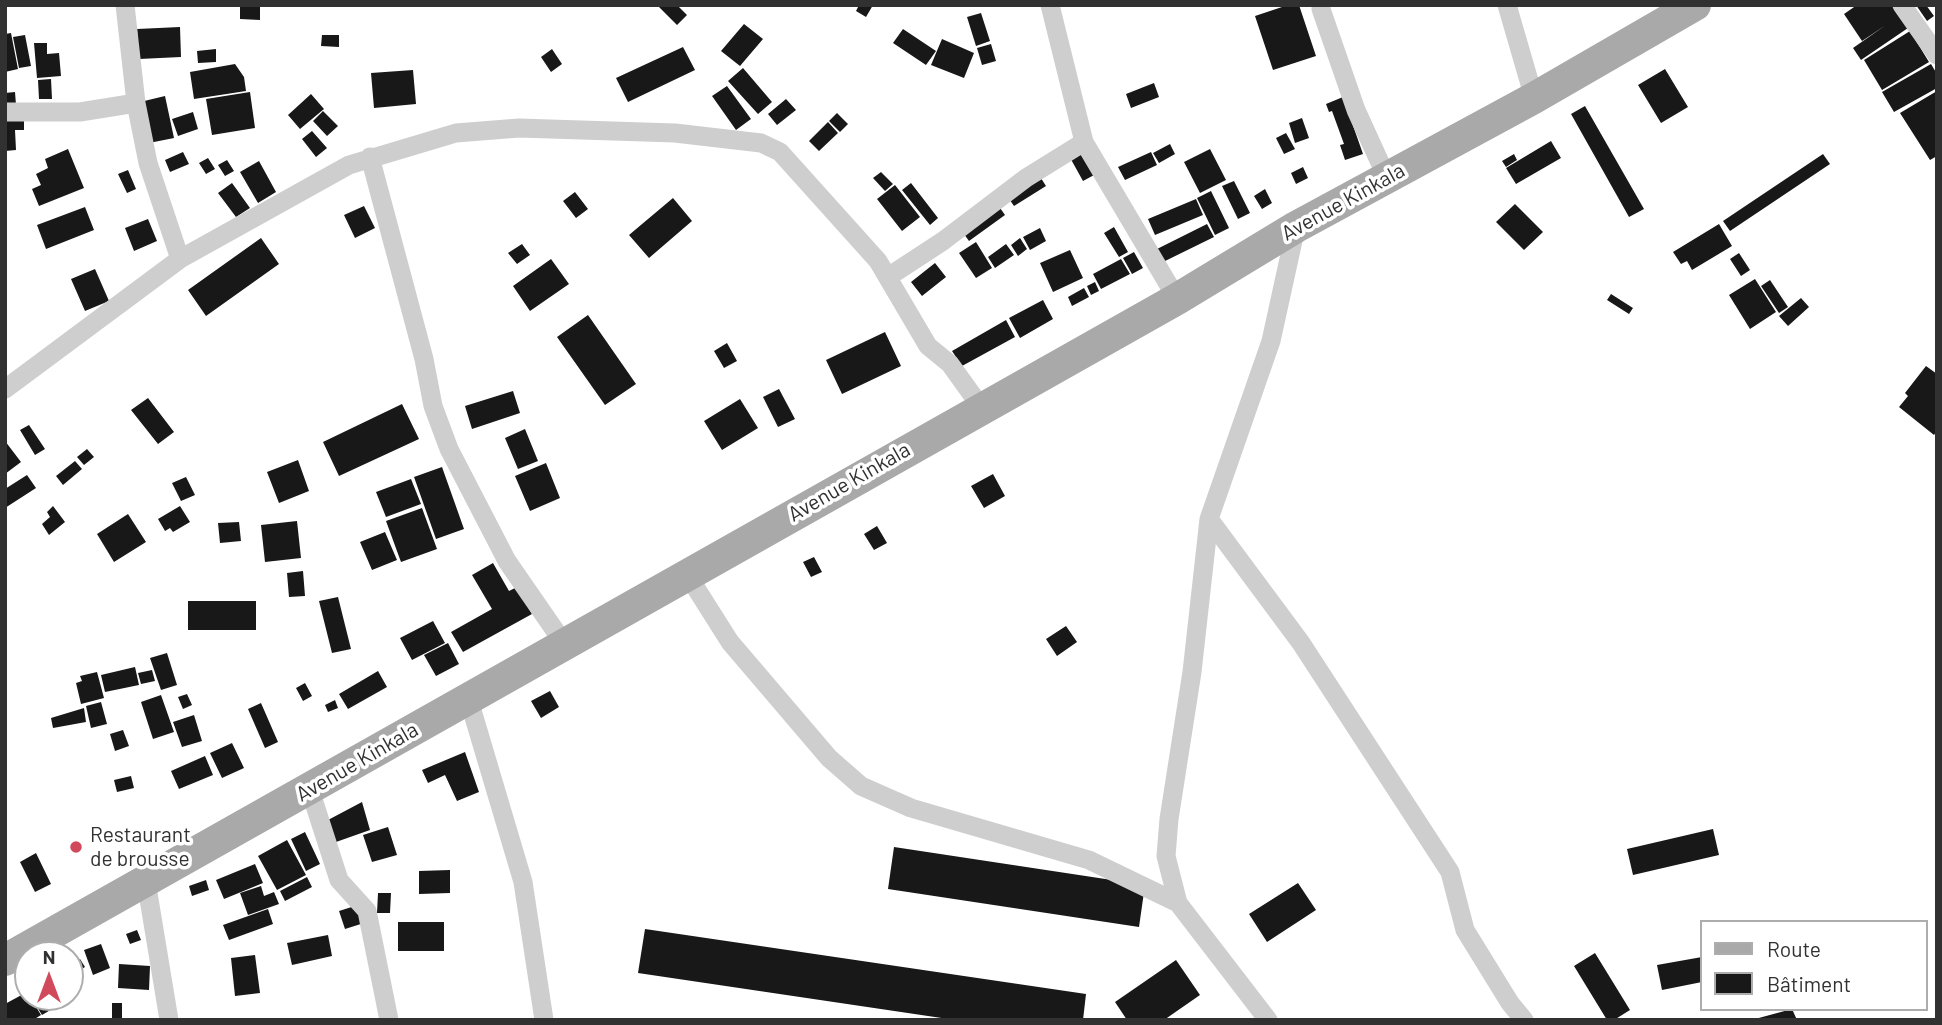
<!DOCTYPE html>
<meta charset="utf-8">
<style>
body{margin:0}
#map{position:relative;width:1942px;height:1025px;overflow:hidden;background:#fff;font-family:Barlow,sans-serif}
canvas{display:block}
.frame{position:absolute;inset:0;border:7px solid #313131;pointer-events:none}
.legend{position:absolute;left:1700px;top:920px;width:228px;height:91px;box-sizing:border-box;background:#fff;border:2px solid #adadad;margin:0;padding:9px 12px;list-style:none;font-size:21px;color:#313131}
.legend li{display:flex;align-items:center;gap:14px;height:35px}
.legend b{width:35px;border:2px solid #adadad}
.north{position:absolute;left:14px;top:941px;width:70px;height:70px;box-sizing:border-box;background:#fff;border:2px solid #adadad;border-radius:50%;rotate:0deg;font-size:19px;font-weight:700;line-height:28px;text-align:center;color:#313131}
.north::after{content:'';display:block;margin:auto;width:24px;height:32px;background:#d04a5b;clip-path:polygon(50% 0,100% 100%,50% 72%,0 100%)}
</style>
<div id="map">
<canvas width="1942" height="1025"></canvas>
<div class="frame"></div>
<ul class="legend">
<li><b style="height:9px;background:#a9a9a9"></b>Route</li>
<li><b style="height:19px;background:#181818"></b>Bâtiment</li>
</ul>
<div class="north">N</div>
</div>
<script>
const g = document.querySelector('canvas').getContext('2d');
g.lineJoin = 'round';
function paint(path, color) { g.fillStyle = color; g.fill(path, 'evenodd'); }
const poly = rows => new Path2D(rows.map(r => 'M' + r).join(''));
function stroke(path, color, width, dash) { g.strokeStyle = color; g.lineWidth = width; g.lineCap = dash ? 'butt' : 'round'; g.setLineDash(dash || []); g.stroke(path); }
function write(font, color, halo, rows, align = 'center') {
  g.font = font + ' Barlow,sans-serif'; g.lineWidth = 7; g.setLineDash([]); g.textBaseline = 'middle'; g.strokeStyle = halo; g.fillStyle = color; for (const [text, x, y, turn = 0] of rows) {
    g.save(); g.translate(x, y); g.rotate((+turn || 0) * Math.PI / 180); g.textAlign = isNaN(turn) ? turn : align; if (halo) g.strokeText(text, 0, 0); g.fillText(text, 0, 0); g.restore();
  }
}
const building = poly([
 [240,5,260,5,260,20,240,19],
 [657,5,677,5,687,15,677,25],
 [859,5,873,5,866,17,856,11],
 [1288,5,1299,5,1316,56,1273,70,1255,16],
 [1857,5,1894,5,1908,28,1861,60,1853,48,1886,25,1862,41,1844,14],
 [1916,5,1926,5,1934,16,1927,21],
 [981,13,990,41,976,46,967,17],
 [744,24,763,39,740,66,721,51],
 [180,27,181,57,139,59,137,29],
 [903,29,936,51,926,65,893,43],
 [1910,31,1929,62,1882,90,1864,60],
 [11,33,18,69,5,72,5,34],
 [25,35,31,66,19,68,13,37],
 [322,35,339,35,339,47,321,46],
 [942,39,974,53,964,78,931,65],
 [34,43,47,43,47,54,59,53,61,76,37,78],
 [991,44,996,61,982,65,977,48],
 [683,47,695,70,628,102,616,78],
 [216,49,216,62,198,63,197,51],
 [552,49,562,64,551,72,541,57],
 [235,64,244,77,246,91,194,99,190,72],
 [1931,64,1937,74,1937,88,1894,112,1882,92],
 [743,68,772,102,758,114,728,81],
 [1665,69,1688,107,1661,123,1638,85],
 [413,70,416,104,374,108,371,73],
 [51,79,52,99,39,99,38,80],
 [1154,83,1159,97,1131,108,1126,94],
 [727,86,751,119,736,130,712,96],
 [1937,91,1937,156,1930,160,1900,113],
 [15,92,16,105,5,105,5,93],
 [250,92,255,128,212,135,206,99],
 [311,94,324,109,300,129,288,115],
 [165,96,174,138,149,143,140,102],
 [1343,97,1363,154,1345,160,1340,145,1344,144,1332,111,1329,112,1326,104],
 [786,99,796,110,777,125,768,114],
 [1585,106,1644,209,1629,217,1571,114],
 [323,111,338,126,327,136,313,121],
 [193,112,198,129,178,136,172,119],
 [837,113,848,124,840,132,829,121],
 [5,117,24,117,24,130,15,130,16,150,5,151],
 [1302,118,1309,138,1295,143,1289,123],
 [828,122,838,133,819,151,809,141],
 [312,131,327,148,316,157,302,139],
 [1286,133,1295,149,1284,154,1276,138],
 [1551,141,1561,158,1516,184,1506,168],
 [1170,144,1175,154,1159,163,1153,153],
 [1081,147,1096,174,1083,181,1068,154],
 [68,149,84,188,39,206,32,189,41,185,36,174,48,168,45,159],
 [1210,149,1226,180,1200,193,1184,162],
 [183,152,189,164,170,172,165,160],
 [1151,152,1157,165,1125,180,1118,167],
 [1514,154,1517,160,1506,167,1502,161],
 [1823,154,1830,164,1730,231,1723,221],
 [208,158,215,169,206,174,199,163],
 [227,160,234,171,225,176,218,165],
 [259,161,276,192,258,203,240,172],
 [1303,167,1308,178,1296,184,1291,173],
 [128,170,136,189,127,193,118,174],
 [881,172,893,184,885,191,873,178],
 [1039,175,1046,186,1014,206,1007,196],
 [1234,181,1250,213,1238,219,1222,186],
 [232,183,250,208,236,217,218,193],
 [911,183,938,218,930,225,902,190],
 [895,185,920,217,902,231,877,199],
 [1265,189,1272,203,1262,209,1254,196],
 [1211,191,1229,228,1215,235,1197,198],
 [575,192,588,209,576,218,563,201],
 [673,198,692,221,649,258,629,235],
 [1196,199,1203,215,1155,235,1148,219],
 [1515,204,1543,232,1524,250,1496,222],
 [998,205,1005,215,969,241,961,230],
 [364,206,375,228,355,238,344,215],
 [85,207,94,230,46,249,37,225],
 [148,219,157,241,134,251,125,228],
 [1207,224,1214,237,1161,263,1155,250],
 [1719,224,1732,246,1692,270,1687,261,1681,264,1673,252],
 [1114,227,1128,252,1119,257,1104,233],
 [1040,228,1046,241,1030,250,1023,237],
 [261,238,279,264,206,316,188,290],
 [1020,238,1027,249,1018,256,1011,245],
 [976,242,992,268,976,278,959,253],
 [522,244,530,255,517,264,508,253],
 [1006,244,1014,255,995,268,988,257],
 [1070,250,1083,278,1053,292,1040,263],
 [1134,252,1143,268,1132,274,1123,258],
 [1739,253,1750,270,1741,276,1730,259],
 [551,259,569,284,530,311,513,286],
 [1121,259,1130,274,1101,289,1093,274],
 [935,263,946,277,922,296,911,282],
 [95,269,109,301,85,311,71,279],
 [1755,279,1776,312,1750,329,1729,295],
 [1770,280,1788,307,1779,313,1761,286],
 [1095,282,1099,291,1091,295,1087,286],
 [1084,288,1089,297,1072,306,1068,297],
 [1611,294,1633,308,1629,314,1607,300],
 [1801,298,1809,307,1788,326,1779,316],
 [1043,300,1053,319,1020,338,1009,318],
 [588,315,636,384,605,405,557,337],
 [1006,320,1015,337,962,366,952,351],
 [885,332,901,366,842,394,826,360],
 [727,343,737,361,724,368,714,351],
 [1926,366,1937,374,1937,431,1934,435,1899,407,1908,396,1905,393],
 [779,389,795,419,778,427,763,397],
 [513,391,520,413,472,429,465,406],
 [148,398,174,432,158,444,131,410],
 [740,399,758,428,722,450,704,421],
 [402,404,419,439,339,476,323,442],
 [29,425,45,449,35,455,20,430],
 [525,429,538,461,518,469,505,438],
 [5,441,21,462,5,474],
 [87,449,94,457,84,465,77,457],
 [298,460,309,491,279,503,267,472],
 [75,461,82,469,63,485,56,476],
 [546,463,560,498,530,511,515,476],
 [442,467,464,529,436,539,414,477],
 [993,474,1005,496,984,508,971,486],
 [27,475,36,488,5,508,5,489],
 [186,477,195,495,181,501,172,483],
 [411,479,421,504,386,517,376,492],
 [53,506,65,522,49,535,42,524,50,517,47,512],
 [180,506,190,522,173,532,170,528,165,531,158,519],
 [422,508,437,549,401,562,386,521],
 [128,514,146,542,114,562,97,534],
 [297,521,301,558,265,562,261,525],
 [239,522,241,541,220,543,218,523],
 [877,526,887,543,874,550,864,534],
 [385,532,397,560,372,570,360,542],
 [814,557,822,572,811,577,803,562],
 [493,563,509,591,517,587,532,614,463,652,451,632,492,609,472,575],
 [303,571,305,596,289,597,287,573],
 [338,597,351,649,332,653,319,601],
 [188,601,256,601,256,630,188,630],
 [433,621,445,643,412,660,400,638],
 [1066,626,1077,642,1057,656,1046,639],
 [448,643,459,664,436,676,424,655],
 [167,653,177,685,161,690,150,658],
 [135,667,139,685,105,692,101,675],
 [152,670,155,681,141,684,138,673],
 [378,671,387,687,348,709,339,694],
 [97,672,104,698,81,704,76,683,82,681,80,676],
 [305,683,312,696,303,701,296,688],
 [550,691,559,707,541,718,531,701],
 [187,694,192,705,183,709,178,697],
 [161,695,174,732,153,739,141,702],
 [335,700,338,708,328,712,325,705],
 [101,702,107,724,91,728,86,706],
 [261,703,278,742,265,748,248,709],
 [84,708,86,722,53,728,51,718],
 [194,715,202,741,182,747,173,722],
 [123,730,129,746,115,751,110,734],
 [232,743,244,768,222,778,210,753],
 [465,752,479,792,457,801,445,775,428,783,422,770],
 [205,756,213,775,179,789,171,771],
 [131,776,134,788,117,792,114,780],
 [362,802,370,830,336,842,328,820],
 [388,827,397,855,372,862,363,835],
 [1713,829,1719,855,1633,875,1627,849],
 [305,832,320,864,306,871,291,839],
 [287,840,306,875,277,890,258,856],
 [894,847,1145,885,1139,927,888,889],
 [36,853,51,884,35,892,20,862],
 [255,864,263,883,224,899,216,880],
 [450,870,450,893,419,894,419,871],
 [307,877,312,887,285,901,280,891],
 [206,880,209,890,192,896,189,886],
 [1298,883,1316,910,1267,942,1249,914],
 [261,886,264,896,274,892,279,904,248,915,240,893],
 [378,893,391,893,390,913,377,913],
 [358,905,364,923,345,929,339,911],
 [268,909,273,924,229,940,223,925],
 [398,922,444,922,444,951,398,951],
 [645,929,1086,994,1083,1020,955,1020,638,973],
 [137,930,141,940,130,944,126,934],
 [328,935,332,956,292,965,287,943],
 [101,944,110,968,93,975,84,950],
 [1595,953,1630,1010,1614,1020,1607,1020,1574,966],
 [255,955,260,993,235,996,231,958],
 [1702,957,1702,982,1662,990,1657,965],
 [80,959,85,967,76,972,71,964],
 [1176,960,1200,995,1164,1020,1127,1020,1115,1002],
 [119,964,150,966,149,990,118,988],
 [70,990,74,996,42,1015,31,997,70,997],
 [27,992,41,1015,33,1020,5,1020,5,1004],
 [112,1003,122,1003,122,1020,112,1020],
 [1792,1009,1797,1020,1755,1020,1755,1019]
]);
const street = poly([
 [125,5,136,103],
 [1050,5,1084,142,1177,299],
 [1507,5,1534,98],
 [1902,5,1937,55],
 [1321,9,1356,110,1387,178],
 [5,112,80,112,136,103,148,163,180,259],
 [370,157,424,359,433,406,449,449,507,561,565,645],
 [888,277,943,241,1026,178,1084,142],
 [5,389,180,259,349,165,456,133,519,128,675,133,761,143,780,152,878,261,928,346,950,364,981,407],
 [1209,519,1301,643,1450,872,1465,930,1510,1003,1524,1020],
 [687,574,730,642,829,758,861,786,911,808,1089,860,1178,903,1268,1020],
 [468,697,523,882,544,1020],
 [310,790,339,880,367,911,389,1020],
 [146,881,169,1020],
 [1178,903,1166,856,1169,819,1192,672,1209,519,1271,341,1296,227]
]);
const primary = poly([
 [5,960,1177,299,1296,227,1534,98,1695,5]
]);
const markers = [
 [76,847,7,"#d04a5b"]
];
const streetNames = [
 ["Avenue Kinkala",1343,202,-29],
 ["Avenue Kinkala",849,482,-30],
 ["Avenue Kinkala",357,762,-30]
];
const poiNames = [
 ["Restaurant",90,835],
 ["de brousse",90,859]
];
paint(building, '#181818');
stroke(street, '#cecece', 19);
stroke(primary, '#a9a9a9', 32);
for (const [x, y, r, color] of markers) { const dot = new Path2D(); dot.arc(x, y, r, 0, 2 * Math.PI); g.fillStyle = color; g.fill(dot); stroke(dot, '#fff', 2.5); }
write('21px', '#313131', '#fff', streetNames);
write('21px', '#313131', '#fff', poiNames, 'left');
</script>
